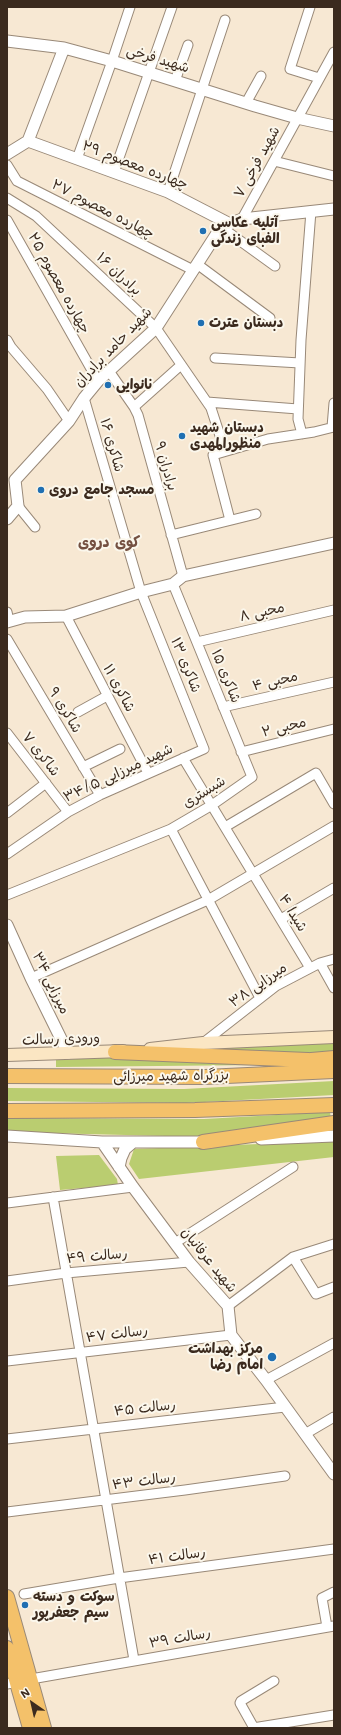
<!DOCTYPE html>
<meta charset="utf-8">
<style>
body{margin:0}
#map{position:relative;width:341px;height:1735px;overflow:hidden;background:#f7e8d3;font-family:Mali,sans-serif}
canvas{display:block}
.frame{position:absolute;inset:0;border:8px solid #3b2a1e;pointer-events:none}
.north{position:absolute;left:12px;top:1683px;width:40px;height:40px;-webkit-text-stroke:3px #fbf7ec;paint-order:stroke;rotate:326deg;font-size:11px;font-weight:700;line-height:16px;text-align:center;color:#3b2a1e}
.north::after{content:'';display:block;margin:auto;width:14px;height:18px;background:#3b2a1e;clip-path:polygon(50% 0,100% 100%,50% 72%,0 100%)}
</style>
<div id="map">
<canvas width="341" height="1735"></canvas>
<div class="frame"></div>
<div class="north">N</div>
</div>
<script>
const g = document.querySelector('canvas').getContext('2d');
g.lineJoin = 'round';
function paint(path, color) { g.fillStyle = color; g.fill(path, 'evenodd'); }
const poly = rows => new Path2D(rows.map(r => 'M' + r).join(''));
function stroke(path, color, width, dash) { g.strokeStyle = color; g.lineWidth = width; g.lineCap = dash ? 'butt' : 'round'; g.setLineDash(dash || []); g.stroke(path); }
function write(font, color, halo, rows, align = 'center') {
  g.font = font + ' Mali,"Playpen Sans Arabic",sans-serif'; g.lineWidth = 4; g.setLineDash([]); g.textBaseline = 'middle'; g.strokeStyle = halo; g.fillStyle = color; for (const [text, x, y, turn = 0] of rows) {
    g.save(); g.translate(x, y); g.rotate((+turn || 0) * Math.PI / 180); g.textAlign = isNaN(turn) ? turn : align; if (halo) g.strokeText(text, 0, 0); g.fillText(text, 0, 0); g.restore();
  }
}
const green = poly([
 [334,1042,334,1055,213,1052,212,1048],
 [142,1056,257,1060,259,1065,56,1067,56,1060],
 [334,1081,334,1095,186,1103,7,1101,7,1088,184,1089],
 [330,1112,331,1119,205,1137,7,1132,7,1118,204,1119],
 [334,1141,334,1157,139,1179,129,1164,134,1149],
 [99,1155,117,1179,118,1185,60,1190,56,1156]
]);
const minor = poly([
 [310,7,290,69,319,78],
 [175,81,188,45],
 [246,103,261,76],
 [77,159,112,61,130,7],
 [274,161,334,176],
 [7,165,17,181,193,270],
 [114,172,172,7],
 [168,192,225,20],
 [7,198,36,216,156,328,211,408,225,451],
 [242,219,334,52],
 [7,220,98,381],
 [221,227,275,266],
 [197,264,270,318],
 [7,340,11,347,47,389,69,421],
 [215,358,300,363],
 [109,371,134,407,138,415,183,576],
 [207,402,298,409],
 [134,407,181,365],
 [332,427,334,403],
 [302,434,298,419,301,340,311,211],
 [18,506,35,527],
 [230,520,213,455,268,439,314,432,334,427],
 [171,535,256,514],
 [7,612,9,621],
 [66,616,148,773],
 [7,639,100,795],
 [197,642,334,610],
 [223,707,334,682],
 [78,712,107,696],
 [7,733,68,812],
 [241,752,334,729],
 [183,758,310,968],
 [83,767,120,749],
 [7,813,46,783],
 [225,827,316,773,334,804],
 [171,829,260,998],
 [7,854,68,812,100,795,204,749,141,592,84,398],
 [7,895,171,829,212,805,252,777,173,584],
 [281,919,334,888],
 [320,963,334,988],
 [31,978,208,900,334,826],
 [203,1043,276,986,320,963,334,959],
 [53,1197,134,1660],
 [7,1203,133,1187],
 [175,1243,293,1167],
 [293,1257,316,1294,334,1287],
 [7,1281,66,1273,189,1262],
 [228,1306,293,1257,334,1244],
 [7,1361,231,1335],
 [266,1380,334,1343],
 [305,1434,334,1417],
 [7,1439,285,1407],
 [7,1512,185,1490,285,1476],
 [24,1594,119,1578,334,1549],
 [327,1627,322,1598,334,1592],
 [31,1679,334,1626],
 [7,1684,17,1682],
 [253,1728,334,1715],
 [254,1728,240,1703,241,1701,274,1681]
]);
const tertiary = poly([
 [7,41,64,48,112,61,255,106,297,118,334,126],
 [28,141,168,192,228,223],
 [7,154,28,141,64,48],
 [7,519,18,506,15,480,69,421,84,398,98,381,156,328,221,227,242,219,334,209],
 [7,622,25,617,66,616,141,592,173,584,183,576,334,543],
 [7,925,31,978,68,1053],
 [7,1136,102,1142,210,1142],
 [261,1139,334,1136],
 [102,1142,133,1187,189,1262,228,1306,231,1335,266,1380,334,1474],
 [119,1167,121,1158,125,1149,133,1142]
]);
const secondary = poly([
 [150,1049,203,1043,334,1037],
 [7,1055,123,1051]
]);
const primary = poly([
 [7,1597,44,1728],
 [7,1648,30,1728]
]);
const trunk = poly([
 [115,1052,308,1060],
 [300,1061,334,1058],
 [7,1076,205,1077,334,1071],
 [7,1111,195,1110,334,1105],
 [203,1142,334,1123]
]);
const markers = [
 [203,231,4,"#1f6fb2"],
 [201,323,4,"#1f6fb2"],
 [108,385,4,"#1f6fb2"],
 [182,436,4,"#1f6fb2"],
 [41,490,4,"#1f6fb2"],
 [272,1357,5,"#1f6fb2"],
 [25,1605,4,"#1f6fb2"]
];
const streetNames = [
 ["شهید فرخی",158,59,17],
 ["شهید فرخی ۷",257,162,-61],
 ["چهارده معصوم ۲۹",135,165,21],
 ["چهارده معصوم ۲۷",103,209,27],
 ["برادران ۱۶",119,274,43],
 ["چهارده معصوم ۲۵",59,283,61],
 ["شهید حامد برادران",113,347,-46],
 ["شاکری ۱۶",112,445,74],
 ["برادران ۹",166,466,74],
 ["محبی ۸",262,612,-13],
 ["شاکری ۱۳",186,665,68],
 ["شاکری ۱۵",226,676,68],
 ["محبی ۴",275,681,-13],
 ["شاکری ۱۱",119,688,62],
 ["شاکری ۹",65,710,59],
 ["محبی ۲",284,727,-14],
 ["شاکری ۷",41,754,52],
 ["شهید میرزایی ۳۴/۵",118,773,-25],
 ["شبستری",204,792,-32],
 ["شیدا ۴",293,913,59],
 ["میرزایی ۳۴",51,983,64],
 ["میرزایی ۳۸",258,985,-35],
 ["ورودی رسالت",61,1039,-2],
 ["بزرگراه شهید میرزائی",171,1076,-1],
 ["رسالت ۴۹",97,1256,-5],
 ["شهید عرفانیان",209,1260,51],
 ["رسالت ۴۷",117,1334,-7],
 ["رسالت ۴۵",145,1408,-6],
 ["رسالت ۴۳",144,1481,-7],
 ["رسالت ۴۱",177,1556,-8],
 ["رسالت ۳۹",180,1638,-10]
];
const poiNames = [
 ["آتلیه عکاسی",211,223],
 ["الفبای زندگی",211,239],
 ["دبستان عترت",209,323],
 ["نانوایی",116,385],
 ["دبستان شهید",190,428],
 ["منظورالمهدی",190,444],
 ["مسجد جامع دروی",49,490],
 ["مرکز بهداشت",263,1349,"right"],
 ["امام رضا",263,1365,"right"],
 ["سوکت و دسته",33,1597],
 ["سیم جعفرپور",33,1613]
];
const neighbourhoodNames = [
 ["کوی دروی",109,542]
];
paint(green, '#bacd70');
stroke(minor, '#998978', 11);
stroke(tertiary, '#998978', 13);
stroke(secondary, '#998978', 14);
stroke(primary, '#998978', 16);
stroke(trunk, '#998978', 16);
stroke(minor, '#fff', 9);
stroke(tertiary, '#fff', 11);
stroke(secondary, '#fbe6c3', 12);
stroke(primary, '#f4c16a', 14);
stroke(trunk, '#f4c16a', 14);
for (const [x, y, r, color] of markers) { const dot = new Path2D(); dot.arc(x, y, r, 0, 2 * Math.PI); g.fillStyle = color; g.fill(dot); stroke(dot, '#fbf7ec', 1.5); }
write('14px', '#3b2a1e', '#fbf7ec', streetNames);
write('bold 14px', '#3b2a1e', '#fbf7ec', poiNames, 'left');
write('bold 15px', '#745041', '#fbf7ec', neighbourhoodNames);
</script>
